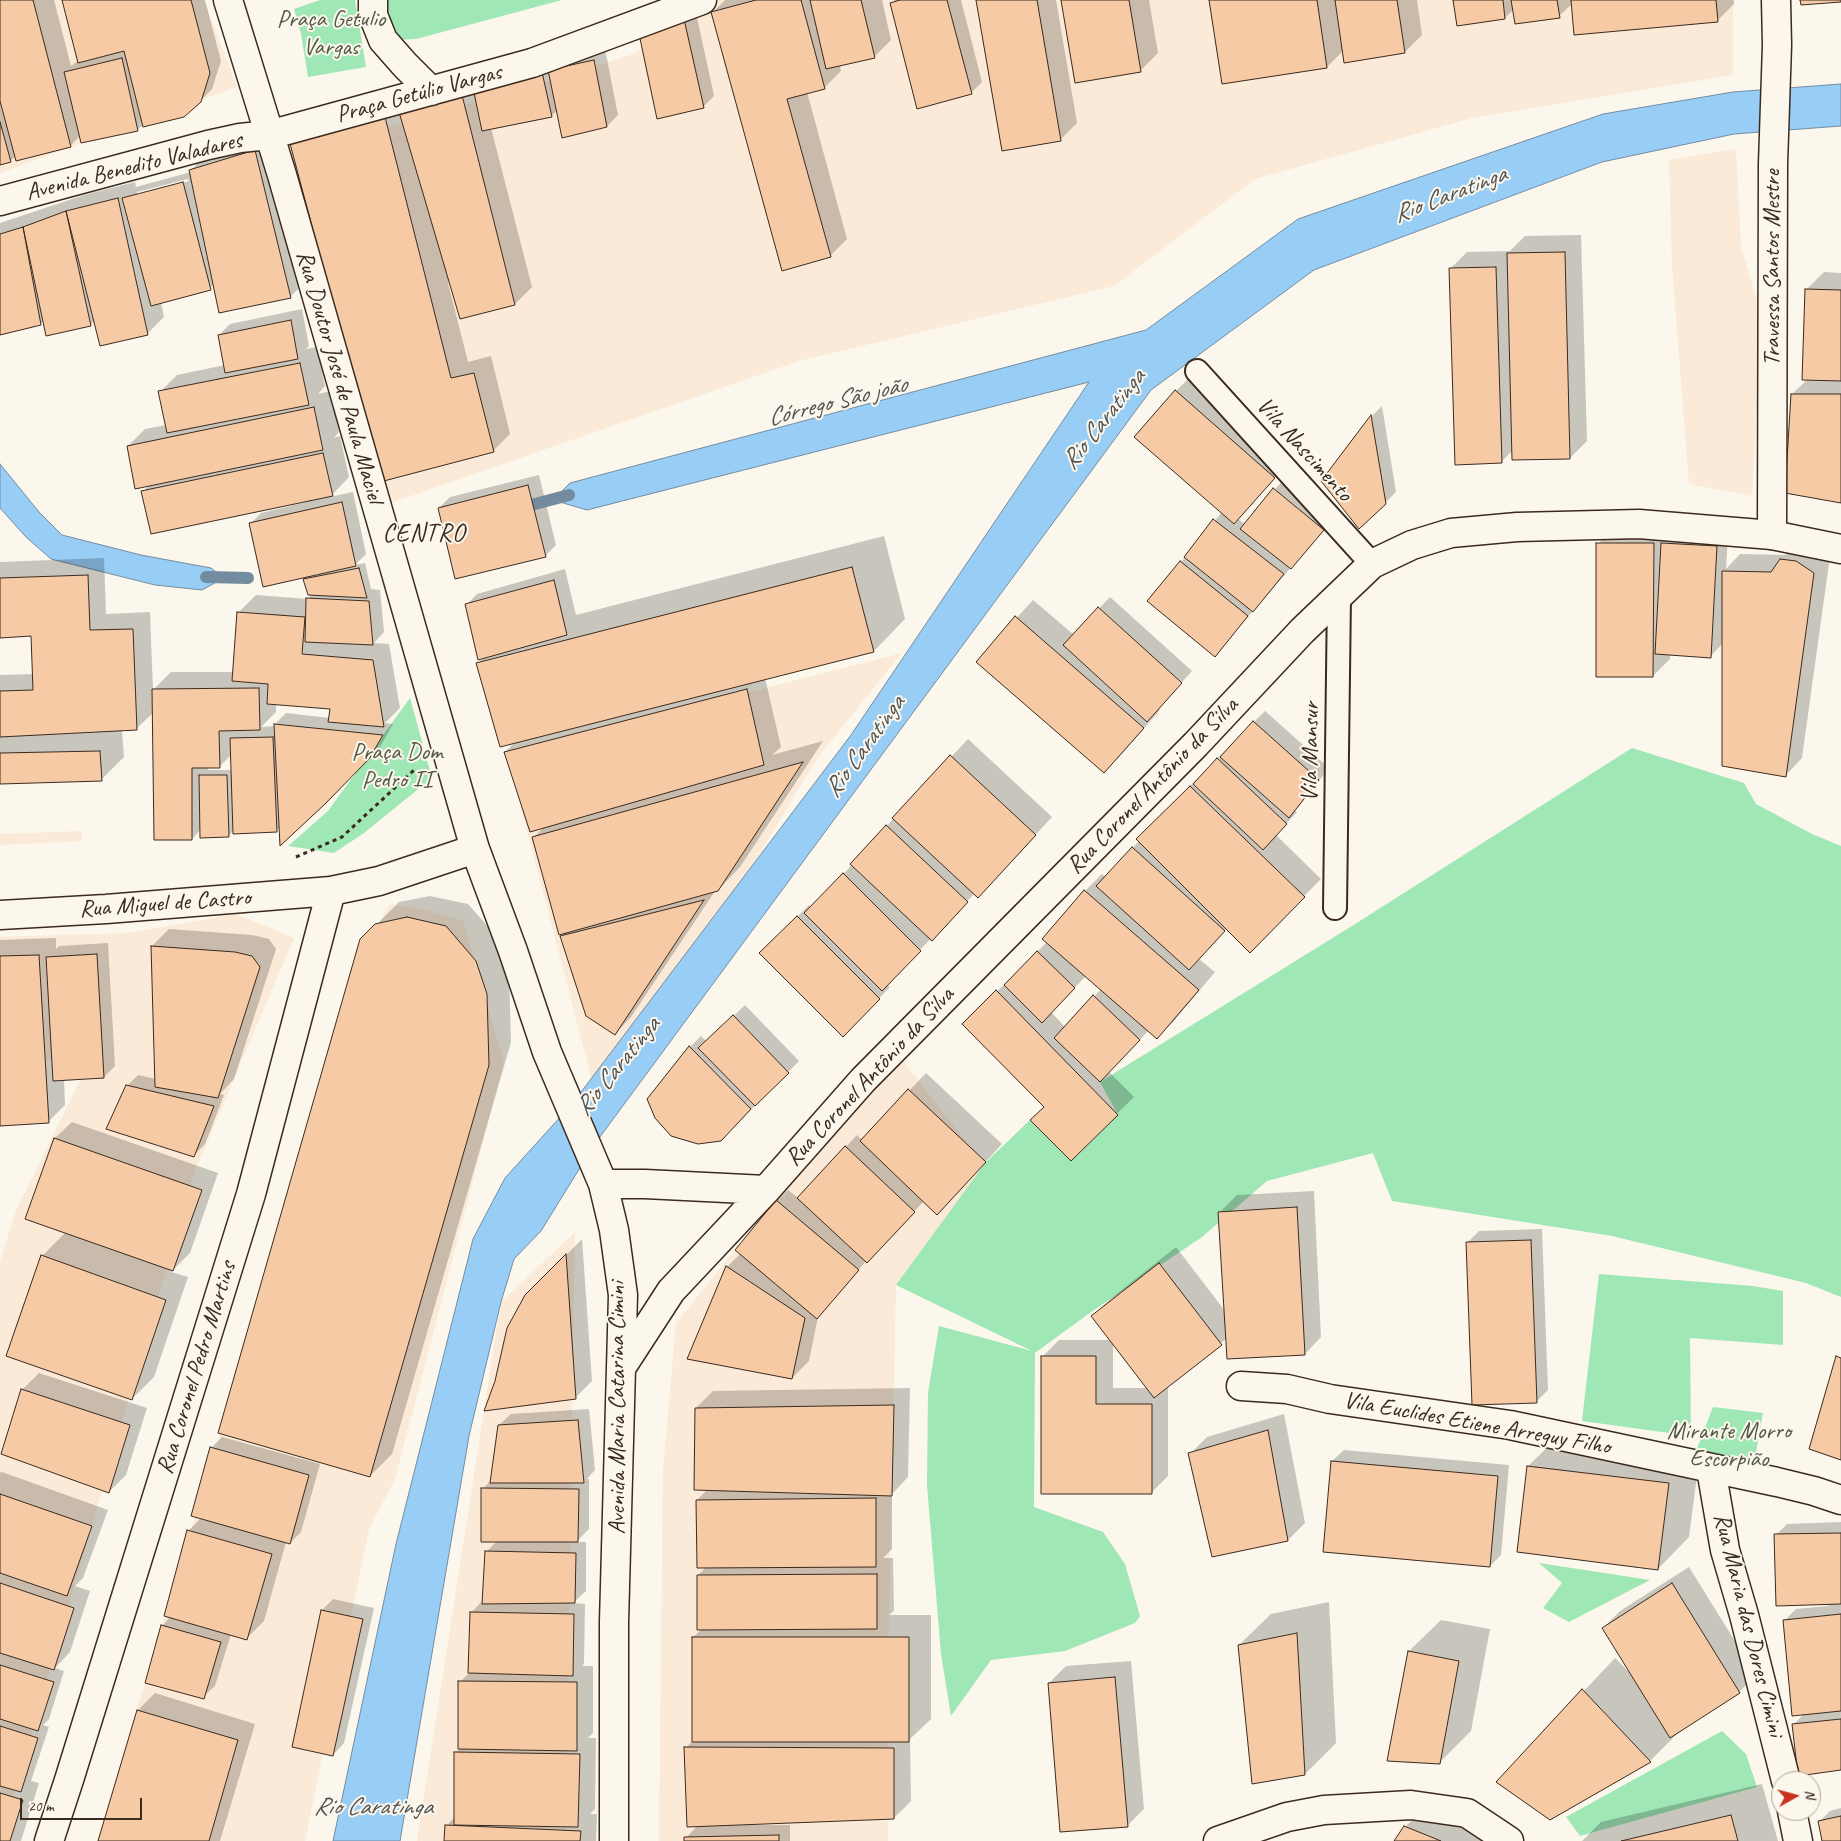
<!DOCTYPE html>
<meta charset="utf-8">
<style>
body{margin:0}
#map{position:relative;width:1841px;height:1841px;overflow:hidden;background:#fbf7ec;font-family:Caveat,sans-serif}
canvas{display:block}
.north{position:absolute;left:1771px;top:1771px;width:50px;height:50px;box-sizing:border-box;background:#fbf7ec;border:1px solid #aea59a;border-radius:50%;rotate:83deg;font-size:14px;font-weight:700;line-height:20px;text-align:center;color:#3b2a1e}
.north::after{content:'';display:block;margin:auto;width:18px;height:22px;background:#c8321e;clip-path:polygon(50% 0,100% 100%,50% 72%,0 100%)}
.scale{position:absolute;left:20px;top:1798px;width:122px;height:22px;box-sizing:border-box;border:2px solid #3b2a1e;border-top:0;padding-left:6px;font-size:15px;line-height:18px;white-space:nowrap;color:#3b2a1e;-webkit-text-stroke:4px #fbf7ec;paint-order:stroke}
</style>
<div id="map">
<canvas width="1841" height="1841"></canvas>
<div class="north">N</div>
<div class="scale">20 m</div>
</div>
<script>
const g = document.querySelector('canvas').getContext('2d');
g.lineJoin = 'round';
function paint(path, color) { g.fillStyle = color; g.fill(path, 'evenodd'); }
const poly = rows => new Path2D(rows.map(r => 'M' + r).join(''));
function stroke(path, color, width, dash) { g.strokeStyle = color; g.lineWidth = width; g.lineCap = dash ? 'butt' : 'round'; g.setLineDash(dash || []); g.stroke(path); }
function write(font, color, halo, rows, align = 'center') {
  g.font = font + ' Caveat,sans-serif'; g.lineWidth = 4; g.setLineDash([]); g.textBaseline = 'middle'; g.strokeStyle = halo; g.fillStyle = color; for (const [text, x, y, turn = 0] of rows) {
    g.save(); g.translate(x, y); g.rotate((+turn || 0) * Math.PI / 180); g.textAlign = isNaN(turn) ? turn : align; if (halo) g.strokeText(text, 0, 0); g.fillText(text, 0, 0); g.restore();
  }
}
const built = poly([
 [0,0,204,0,237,87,0,173],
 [720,0,1733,0,1733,75,1472,118,1255,179,1114,286,799,361,385,505,290,162,383,128,546,82,636,53],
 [1736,149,1741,247,1762,316,1752,496,1689,484,1672,266,1669,160],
 [902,653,818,757,601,1115,507,754],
 [82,831,82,841,0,845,0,834],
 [390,904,421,909,463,921,504,1062,395,1479,369,1529,305,1841,97,1841,286,1216,381,921],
 [236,914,294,938,195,1171,0,1841,0,1261,16,1211,92,1056,0,1064,0,937,129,933],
 [903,1061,987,1168,896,1285,887,1711,888,1841,659,1841,663,1471,676,1323,838,1122],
 [575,1232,566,1841,417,1841,501,1302]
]);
const green = poly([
 [320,0,355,0,366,67,308,77,301,34,294,9],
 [384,0,562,0,416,39,394,40,384,12],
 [410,698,432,778,364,833,334,853,288,846,328,811],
 [1632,748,1744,783,1756,804,1812,834,1841,846,1841,1297,1806,1283,1612,1236,1392,1201,1373,1153,1267,1181,1202,1237,1091,1312,1035,1353,1034,1507,1103,1532,1125,1564,1140,1616,1135,1623,1065,1651,991,1660,951,1716,941,1654,927,1485,928,1393,939,1326,1032,1351,896,1285,986,1162,1030,1120,1071,1161,1118,1115,1100,1082,1352,926],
 [1599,1274,1753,1286,1783,1291,1783,1345,1690,1338,1691,1436,1582,1421],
 [1713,1407,1763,1413,1751,1481,1691,1464],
 [1539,1563,1650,1580,1569,1622,1543,1608,1562,1583],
 [1722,1731,1746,1754,1757,1787,1580,1836,1566,1817]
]);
const water = poly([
 [1841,84,1841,126,1734,134,1602,162,1314,270,1151,390,594,1145,541,1231,514,1259,501,1302,469,1436,400,1841,333,1841,396,1544,473,1239,505,1178,572,1104,851,735,1089,382,587,510,553,500,570,483,1146,330,1298,219,1603,114,1733,92,1841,84],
 [0,464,39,512,62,535,141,555,211,568,224,578,202,590,155,585,51,559,26,537,0,508,0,464]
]);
const shadow = poly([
 [0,0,54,0,71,66,79,60,63,0,205,0,221,61,212,89,200,101,144,124,137,130,80,136,71,145,17,160,16,156,10,161,0,164],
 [725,0,882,0,891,40,874,57,840,65,841,71,824,88,807,92,847,239,830,256,712,13],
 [895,0,961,0,982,82,971,93,892,3],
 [978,0,1056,0,1077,123,1060,140],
 [1062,0,1149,0,1158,53,1141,70,1076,82],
 [1210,0,1417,0,1422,35,1405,52,1344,50,1327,67],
 [1455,0,1734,0,1734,4,1717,21,1573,3,1559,16,1514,9,1505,18],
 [695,8,714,96,703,107,640,29],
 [605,49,618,115,607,126,558,110,551,116,491,128,532,287,515,304,460,317,450,282,448,283,468,362,491,356,510,434,493,451,289,137],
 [272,134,307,280,290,297,214,284,210,288,161,302,164,317,147,334,95,320,91,324,47,334,44,320,40,324,0,334,0,223,84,195,135,182,136,187,191,172,191,170,208,153],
 [188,179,189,181,137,195,137,192],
 [1581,235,1587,441,1570,458,1513,450,1501,462,1450,269,1467,252,1510,251,1525,236],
 [1824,272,1841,273,1841,502,1792,394,1808,379,1807,289],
 [302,309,309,346,306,349,317,347,325,386,318,394,331,391,339,432,334,438,340,436,349,477,330,497,353,492,366,554,355,565,365,563,371,589,380,590,384,632,374,643,389,644,400,708,385,723,393,724,380,747,324,803,280,827,276,831,234,830,228,836,201,829,192,839,154,712,136,729,122,730,124,757,102,779,0,783,0,675,34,674,32,635,0,636,0,562,104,558,106,614,150,612,153,690,171,672,234,672,239,612,256,595,308,599,312,594,305,579,308,575,250,524,261,513,303,503,302,501,143,492,150,484,128,446,145,429,166,425,160,392,177,375,225,365,219,335,230,324],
 [276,703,331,708,330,718,286,713,275,724,275,726,261,727,276,712],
 [232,754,233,770,208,770,208,767,219,767],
 [1193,374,1291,460,1238,519,1245,524,1285,478,1334,518,1215,655,1149,601,1222,512,1176,391],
 [1382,406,1396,492,1385,503,1323,481,1372,416],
 [539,475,556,545,545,556,439,508,450,497],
 [1615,527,1728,535,1726,569,1740,554,1785,555,1798,543,1830,556,1802,758,1786,775,1723,643,1711,656,1670,654,1670,659,1653,676,1598,544],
 [884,536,905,619,874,651,765,678,781,747,772,755,823,741,740,867,718,890,715,891,631,1017,615,1034,561,936,565,932,533,838,544,827,505,752,516,741,477,664,484,657,466,605,477,594,565,569,576,615],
 [1110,597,1192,671,1158,709,1160,710,1121,755,1104,772,977,661,1033,600,1074,635],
 [1265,711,1329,768,1295,811,1297,812,1276,835,1321,879,1250,951,1227,928,1199,959,1215,972,1174,1021,1157,1037,1149,1030,1109,1072,1134,1097,1071,1159,1046,1107,964,1024,1047,942,1044,939,1085,891,1102,874,1106,877,1139,841,1137,839],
 [1086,976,1101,989,1065,1027,1051,1012],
 [968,739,1052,817,995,879,975,893,887,984,890,987,843,1035,761,953,809,905,811,907,852,865,894,818],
 [430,896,468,904,498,938,509,972,511,1042,392,1454,370,1476,362,939,399,902],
 [169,929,252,935,269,939,276,949,234,1079,220,1094,224,1095,205,1144,194,1155,127,1086,138,1075,156,1079,152,946],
 [56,938,56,949,59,946,108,943,115,1066,104,1077,64,1080,65,1105,48,1122,0,1124,0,940],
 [745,1005,799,1061,733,1128,690,1047,701,1036,707,1042],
 [926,1073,1002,1144,954,1196,924,1201,866,1261,818,1317,809,1361,792,1378,727,1267,741,1253,777,1201,788,1190,798,1198,857,1135,862,1140],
 [72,1122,218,1173,190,1253,171,1272,188,1277,154,1377,132,1399,42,1256,66,1232,55,1138],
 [1314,1191,1321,1337,1305,1354,1227,1338,1165,1388,1168,1388,1168,1476,1151,1493,1042,1357,1059,1340,1112,1340,1093,1316,1110,1299,1176,1247,1225,1311,1220,1212,1237,1195],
 [1113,1342,1148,1388,1113,1388],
 [1542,1229,1548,1390,1536,1402,1468,1242,1479,1231],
 [582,1239,592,1381,575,1398,526,1296],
 [39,1373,147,1408,126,1475,109,1492,22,1390],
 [910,1388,908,1477,892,1494,892,1549,883,1558,893,1558,894,1611,889,1615,931,1615,931,1719,910,1739,911,1801,894,1818,758,1823,758,1825,790,1825,790,1841,686,1841,686,1838,698,1825,686,1748,693,1740,693,1637,702,1629,698,1575,706,1567,697,1500,708,1489,696,1408,713,1391],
 [589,1409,595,1470,587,1479,589,1479,589,1529,576,1542,586,1542,586,1591,573,1603,585,1604,584,1664,582,1666,593,1666,593,1733,588,1738,596,1738,595,1809,590,1814,597,1814,596,1841,445,1841,446,1826,455,1817,455,1753,459,1749,460,1682,470,1672,472,1612,483,1600,486,1552,498,1540,483,1489,492,1479,499,1425,511,1414],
 [1284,1414,1305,1523,1288,1540,1190,1454,1207,1437],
 [1560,1435,1700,1452,1689,1537,1658,1569,1528,1466],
 [222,1437,320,1464,301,1532,290,1543,286,1542,264,1621,247,1638,231,1634,215,1686,203,1697,162,1626,171,1616,188,1531,201,1518,211,1448],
 [1344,1450,1509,1465,1501,1555,1490,1566,1324,1551,1332,1461],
 [2,1472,108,1510,83,1578,75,1586,90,1591,70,1652,55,1668,64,1671,49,1719,43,1725,49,1727,31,1781,39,1783,21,1841,0,1841,0,1473],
 [1841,1522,1841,1769,1793,1725,1804,1714,1785,1620,1796,1609,1828,1606,1828,1603,1776,1535,1787,1524],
 [1689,1567,1756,1675,1739,1692,1682,1729,1650,1761,1551,1818,1498,1782,1615,1658,1633,1676,1603,1628,1620,1611],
 [333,1599,374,1608,344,1743,333,1755,322,1610],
 [1329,1602,1336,1743,1305,1774,1239,1645,1271,1614],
 [1441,1620,1490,1629,1471,1731,1439,1763,1409,1651],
 [1131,1661,1144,1809,1127,1826,1049,1683,1066,1666],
 [155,1693,255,1724,220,1841,99,1841,138,1710],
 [1762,1784,1778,1841,1582,1841,1601,1822],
 [1841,1808,1841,1841,1824,1841,1819,1822,1830,1811],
 [1422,1810,1499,1841,1395,1841,1405,1827]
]);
const stream = poly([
 [535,504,569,495],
 [206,577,248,578]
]);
const building = poly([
 [0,0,33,0,71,147,16,161,0,101,0,0],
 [62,0,191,0,210,73,201,102,184,117,143,127,124,51,78,63,62,0],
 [756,0,801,0,825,89,787,99,831,257,782,271,711,12,756,0],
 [810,0,861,0,875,58,826,69,810,0],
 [900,0,947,0,972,94,917,109,890,3,900,0],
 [976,0,1037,0,1061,141,1002,151,976,0],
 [1061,0,1129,0,1141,72,1075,83,1061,0],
 [1209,0,1317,0,1327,68,1222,84,1209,0],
 [1335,0,1397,0,1405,53,1344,63,1335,0],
 [1453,0,1503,0,1505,19,1457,26,1453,0],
 [1511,0,1557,0,1560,18,1515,24,1511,0],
 [1571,0,1716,0,1718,22,1574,35,1571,0],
 [1800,0,1841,0,1841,2,1801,5,1800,0],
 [684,19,704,108,657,119,638,29,684,19],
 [122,58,138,131,81,143,64,72,122,58],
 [594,60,607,127,562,138,548,70,594,60],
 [542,72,552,117,482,131,473,88,542,72],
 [462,95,515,305,460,319,399,112,462,95],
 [384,113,451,378,474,373,494,452,380,482,288,136,384,113],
 [0,122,11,162,0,165,0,122],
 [255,150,291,298,219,313,189,170,255,150],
 [183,182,211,290,151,306,122,198,183,182],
 [118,198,148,335,100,346,66,211,118,198],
 [66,211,91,326,46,336,23,227,66,211],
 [23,227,41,325,0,335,0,234,23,227],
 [1565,252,1570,459,1512,460,1507,253,1565,252],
 [1496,267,1502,463,1455,465,1449,268,1496,267],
 [1805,289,1841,290,1841,381,1802,380,1805,289],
 [291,320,298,359,225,373,218,335,291,320],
 [300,363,309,405,167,433,158,391,300,363],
 [1175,390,1275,478,1234,524,1134,437,1175,390],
 [1791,394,1841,394,1841,503,1785,493,1791,394],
 [314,407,323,450,135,489,127,446,314,407],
 [1371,415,1386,504,1359,529,1321,481,1371,415],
 [323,453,333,496,151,534,141,491,323,453],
 [528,485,546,557,455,579,438,508,528,485],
 [1273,488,1324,530,1291,569,1240,529,1273,488],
 [342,502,356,566,263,587,249,523,342,502],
 [1213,519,1284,574,1253,612,1184,557,1213,519],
 [1596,543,1654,543,1653,677,1596,677,1596,543],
 [1661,543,1717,546,1711,658,1655,654,1661,543],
 [1780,559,1796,561,1814,573,1786,777,1722,766,1722,571,1771,572,1780,559],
 [1180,561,1248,616,1215,657,1147,601,1180,561],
 [852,567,874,652,500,747,476,663,852,567],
 [359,568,367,598,308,595,303,579,359,568],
 [88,575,90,630,133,629,137,730,0,737,0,691,33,690,31,636,0,638,0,578,88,575],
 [554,580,567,635,478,660,465,604,554,580],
 [306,598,369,601,373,645,305,642,306,598],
 [1098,607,1182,683,1147,722,1063,645,1098,607],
 [237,612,305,617,302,654,373,660,384,727,328,722,330,709,267,704,268,684,232,681,237,612],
 [1015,616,1144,728,1104,773,976,662,1015,616],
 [259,688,260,730,219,731,220,768,192,768,192,840,154,840,152,689,259,688],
 [747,689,764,765,530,832,504,752,747,689],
 [1253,721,1319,780,1289,818,1220,757,1253,721],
 [274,724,383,735,369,759,325,804,280,846,274,724],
 [273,737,277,832,233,834,230,738,273,737],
 [100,751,102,781,0,784,0,753,100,751],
 [950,755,1036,835,978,898,892,818,950,755],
 [1217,758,1287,824,1263,850,1193,784,1217,758],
 [803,762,718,891,559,935,532,837,803,762],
 [199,775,227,775,229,837,200,838,199,775],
 [1190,786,1305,897,1250,953,1136,839,1190,786],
 [886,825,968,902,932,941,850,864,886,825],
 [1132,847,1225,931,1189,970,1096,886,1132,847],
 [843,873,921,951,882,991,804,913,843,873],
 [1084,890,1199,990,1157,1039,1042,939,1084,890],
 [704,900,615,1035,586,1016,560,936,704,900],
 [797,916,880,999,843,1037,759,953,797,916],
 [407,917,446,926,476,961,487,994,489,1065,370,1477,218,1433,360,939,375,924,407,917],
 [151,946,235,952,252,956,260,967,218,1098,155,1087,151,946],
 [1037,951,1075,988,1042,1023,1004,985,1037,951],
 [97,954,104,1078,53,1081,46,957,97,954],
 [39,955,49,1123,0,1126,0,956,39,955],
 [996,990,1118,1115,1071,1161,1030,1120,1044,1107,962,1024,996,990],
 [1093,995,1140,1040,1100,1082,1054,1038,1093,995],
 [733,1015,789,1073,755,1106,698,1048,733,1015],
 [689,1046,751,1109,721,1141,698,1144,671,1136,655,1118,647,1099,689,1046],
 [126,1085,214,1106,194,1157,106,1129,126,1085],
 [908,1089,986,1162,937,1215,860,1141,908,1089],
 [54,1138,202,1190,173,1271,25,1219,54,1138],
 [845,1146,915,1212,867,1263,797,1198,845,1146],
 [776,1200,859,1270,817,1319,735,1250,776,1200],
 [1297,1207,1305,1355,1227,1359,1218,1212,1297,1207],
 [1531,1240,1537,1403,1472,1405,1466,1242,1531,1240],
 [566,1254,576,1399,484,1411,495,1381,507,1328,525,1295,566,1254],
 [41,1255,166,1300,132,1400,6,1356,41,1255],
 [1159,1263,1222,1345,1154,1398,1091,1316,1159,1263],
 [726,1266,805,1318,792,1379,687,1359,726,1266],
 [1041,1356,1096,1356,1096,1404,1152,1404,1152,1494,1041,1494,1041,1356],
 [1836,1356,1841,1358,1841,1460,1809,1449,1836,1356],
 [21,1389,130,1425,109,1493,1,1454,21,1389],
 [894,1405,892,1496,694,1490,695,1408,894,1405],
 [578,1420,584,1483,490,1483,498,1425,578,1420],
 [1268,1430,1288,1541,1212,1557,1188,1453,1268,1430],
 [210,1447,309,1475,290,1544,191,1516,210,1447],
 [1331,1461,1498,1476,1490,1567,1323,1552,1331,1461],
 [1527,1466,1669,1483,1658,1570,1517,1552,1527,1466],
 [481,1488,579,1489,578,1542,481,1542,481,1488],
 [0,1494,92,1526,67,1596,0,1573,0,1494],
 [876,1498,876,1567,697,1568,696,1500,876,1498],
 [187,1530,272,1554,247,1640,164,1616,187,1530],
 [1841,1533,1841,1604,1776,1606,1774,1534,1841,1533],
 [485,1551,576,1553,575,1603,482,1604,485,1551],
 [877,1574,877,1629,697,1630,697,1575,877,1574],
 [0,1583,74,1608,54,1670,0,1653,0,1583],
 [1672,1583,1740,1693,1670,1738,1602,1628,1672,1583],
 [321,1610,363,1619,333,1756,292,1747,321,1610],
 [470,1612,574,1614,573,1676,468,1673,470,1612],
 [1841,1614,1841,1711,1792,1716,1783,1620,1841,1614],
 [161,1625,221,1642,204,1699,145,1683,161,1625],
 [1297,1633,1305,1775,1252,1784,1238,1645,1297,1633],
 [692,1637,909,1637,909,1742,692,1742,692,1637],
 [1408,1651,1459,1661,1440,1764,1387,1761,1408,1651],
 [0,1665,54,1682,38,1731,0,1719,0,1665],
 [1115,1677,1128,1827,1060,1832,1048,1683,1115,1677],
 [458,1681,577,1682,577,1751,458,1749,458,1681],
 [1582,1689,1651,1762,1550,1820,1496,1782,1582,1689],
 [137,1710,238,1740,209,1841,98,1841,137,1710],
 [1841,1719,1841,1770,1798,1776,1792,1724,1841,1719],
 [0,1726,38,1738,21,1792,0,1786,0,1726],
 [684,1747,894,1748,894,1819,687,1827,684,1747],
 [454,1752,580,1754,578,1827,454,1825,454,1752],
 [0,1793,23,1800,10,1841,0,1841,0,1793],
 [1731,1815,1738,1841,1621,1841,1731,1815],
 [1841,1816,1841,1841,1822,1841,1818,1821,1841,1816],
 [445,1825,581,1831,580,1841,444,1841,445,1825],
 [1404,1826,1441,1841,1394,1841,1404,1826],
 [779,1835,779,1841,684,1841,684,1837,779,1835]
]);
const path = poly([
 [296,857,342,837,414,770]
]);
const lane = poly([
 [1197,371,1372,564],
 [1335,908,1339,596]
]);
const street = poly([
 [1772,535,1773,164,1777,45,1776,0],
 [1241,1386,1287,1389,1330,1399,1510,1425,1777,1482,1814,1491,1841,1500],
 [1711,1469,1725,1550,1744,1615,1786,1781],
 [1792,1811,1798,1841],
 [1218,1841,1287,1817,1324,1810,1411,1805,1467,1813,1509,1841]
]);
const secondary = poly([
 [228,0,282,175,475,849,513,951,547,1052,603,1184,614,1230,623,1295,614,1622,614,1841],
 [373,0,373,15,383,40,405,65,431,91],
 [0,201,208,145,240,138,269,135,532,63,702,0],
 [0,915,106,909,331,891,379,881,475,849],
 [603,1184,645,1184,766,1190],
 [621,1368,671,1291,766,1190,863,1080,1196,744,1302,631,1372,564,1412,545,1451,533,1517,527,1639,524,1772,535,1841,549],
 [49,1841,69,1780,251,1194,331,891]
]);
const parkNames = [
 ["Praça Getulio",331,20],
 ["Vargas",331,48],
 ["Praça Dom",397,753],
 ["Pedro II",397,781],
 ["Mirante Morro",1729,1432],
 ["Escorpião",1729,1460]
];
const streetNames = [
 ["Praça Getúlio Vargas",419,94,-15],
 ["Avenida Benedito Valadares",134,167,-14],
 ["Travessa Santos Mestre",1773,268,-90],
 ["Rua Doutor José de Paula Maciel",339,377,74],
 ["Vila Nascimento",1304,450,48],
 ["Vila Mansur",1311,752,-89],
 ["Rua Coronel Antônio da Silva",1153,786,-46],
 ["Rua Miguel de Castro",165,904,-4],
 ["Rua Coronel Antônio da Silva",870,1077,-47],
 ["Rua Coronel Pedro Martins",197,1368,-73],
 ["Avenida Maria Catarina Cimini",618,1408,-90],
 ["Vila Euclides Etiene Arreguy Filho",1477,1424,10],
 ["Rua Maria das Dores Cimini",1748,1625,76]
];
const waterNames = [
 ["Rio Caratinga",1450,195,-21],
 ["Córrego São joão",837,402,-14],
 ["Rio Caratinga",1104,420,-52],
 ["Rio Caratinga",865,747,-54],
 ["Rio Caratinga",618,1067,-51],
 ["Rio Caratinga",373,1807]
];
const neighbourhoodNames = [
 ["CENTRO",424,534]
];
paint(built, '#faead7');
paint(green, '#9fe7b5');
paint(water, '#98cdf6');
stroke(water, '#738ca0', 1);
paint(shadow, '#0003');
stroke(stream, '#738ca0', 12);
paint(building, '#f6caa5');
stroke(building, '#3b2a1e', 1);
stroke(lane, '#3b2a1e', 26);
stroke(street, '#3b2a1e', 31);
stroke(secondary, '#3b2a1e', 31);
stroke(path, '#3b2a1e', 3, [4, 4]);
stroke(lane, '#fbf7ec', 22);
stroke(street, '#fbf7ec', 28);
stroke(secondary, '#fbf7ec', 28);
write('24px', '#545944', '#fbf7ec', parkNames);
write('24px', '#3b2a1e', '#fbf7ec', streetNames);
write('italic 25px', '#525354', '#fbf7ec', waterNames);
g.letterSpacing = '1px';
write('25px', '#3b2a1e', '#fbf7ec', neighbourhoodNames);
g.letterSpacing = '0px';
</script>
